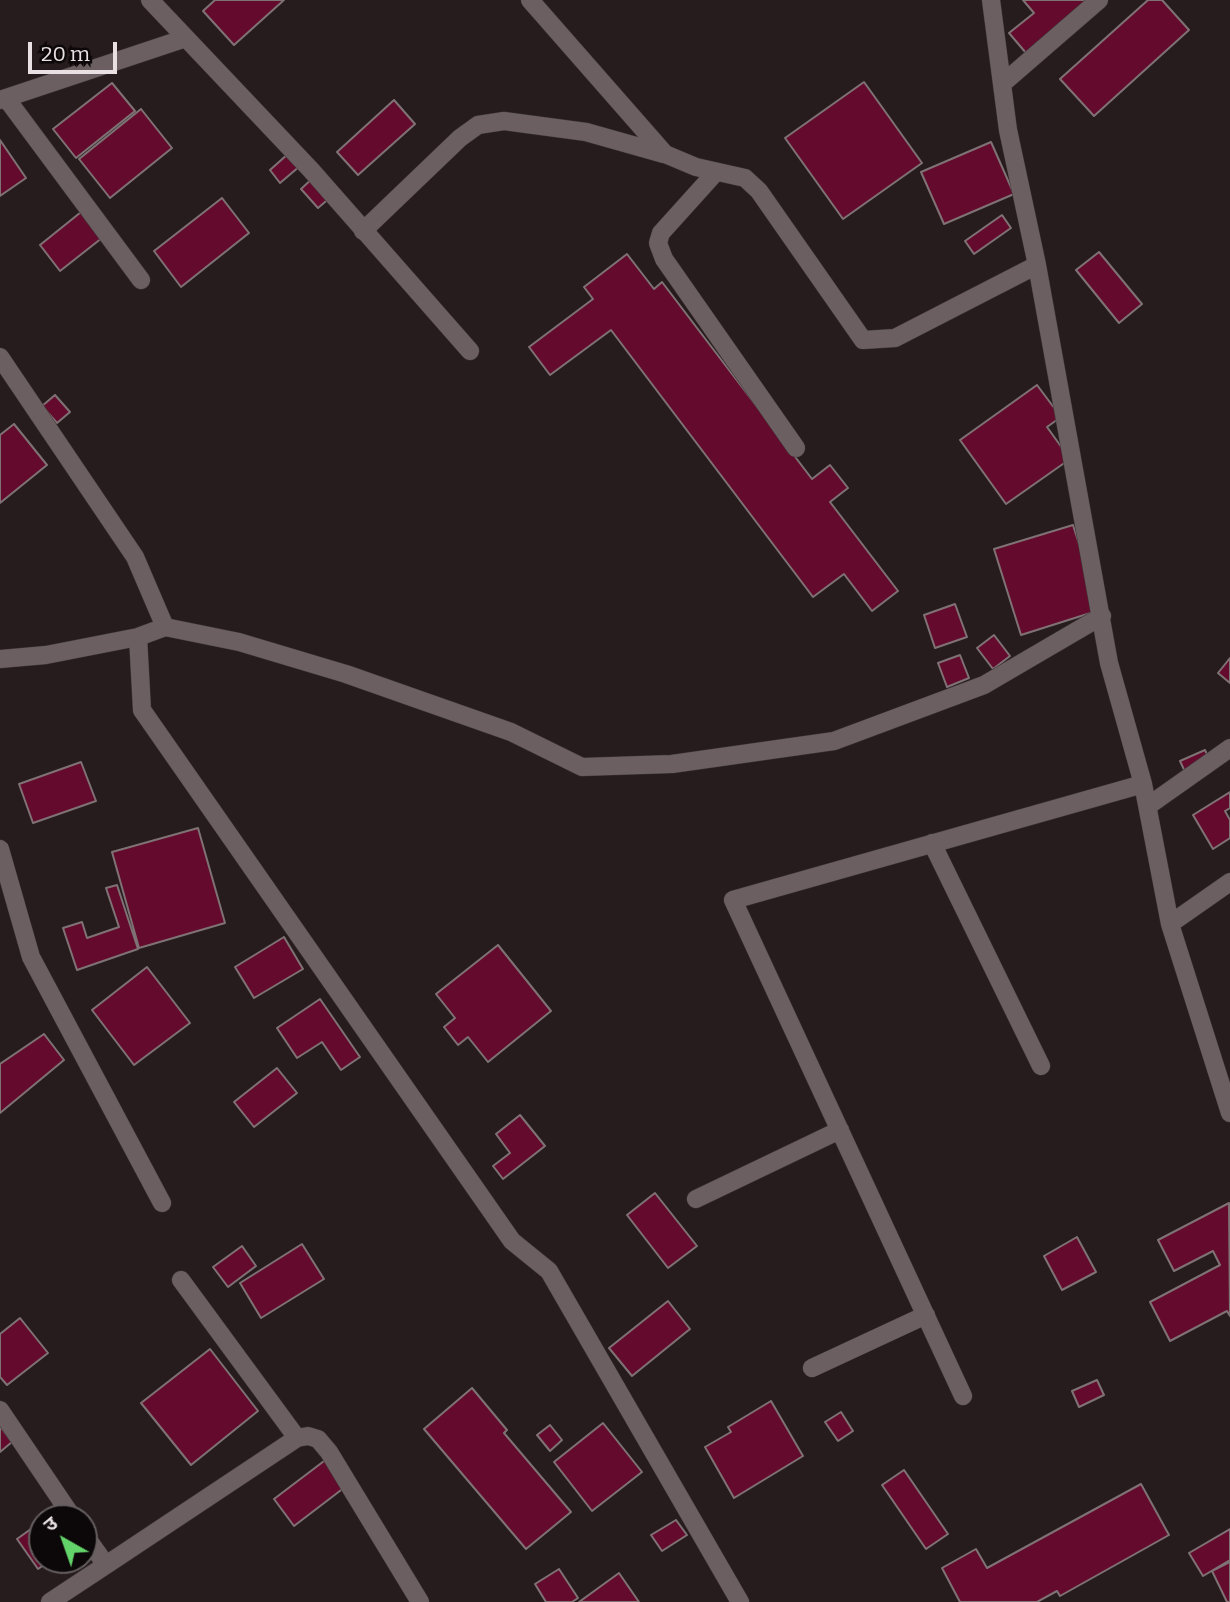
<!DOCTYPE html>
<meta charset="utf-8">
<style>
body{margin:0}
#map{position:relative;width:1230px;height:1602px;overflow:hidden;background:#261b1d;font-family:Bitter,"Noto Sans Devanagari",serif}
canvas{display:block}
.north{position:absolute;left:28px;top:1504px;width:70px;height:70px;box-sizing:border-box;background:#0c0708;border:2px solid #645e5f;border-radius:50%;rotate:320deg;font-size:19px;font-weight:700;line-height:28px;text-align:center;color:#e8e0e2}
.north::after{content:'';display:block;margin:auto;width:24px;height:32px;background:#63d469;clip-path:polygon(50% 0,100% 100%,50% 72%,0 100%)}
.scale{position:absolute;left:28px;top:42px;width:89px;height:32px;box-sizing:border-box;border:4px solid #e8e0e2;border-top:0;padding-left:9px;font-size:21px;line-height:24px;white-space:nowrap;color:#e8e0e2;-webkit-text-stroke:5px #0c0708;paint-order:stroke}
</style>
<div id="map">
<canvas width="1230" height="1602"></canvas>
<div class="north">उ</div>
<div class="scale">20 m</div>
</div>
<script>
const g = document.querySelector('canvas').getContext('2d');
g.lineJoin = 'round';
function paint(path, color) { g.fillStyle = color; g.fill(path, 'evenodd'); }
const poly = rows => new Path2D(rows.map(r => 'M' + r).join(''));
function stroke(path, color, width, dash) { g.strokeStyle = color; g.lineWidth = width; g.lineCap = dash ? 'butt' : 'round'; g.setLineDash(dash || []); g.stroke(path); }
const building = poly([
 [215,0,284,0,234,45,203,11,215,0],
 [1023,0,1088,0,1026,53,1009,33,1034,13,1023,0],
 [1148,0,1162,0,1189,30,1094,116,1060,79,1148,0],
 [864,82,922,163,843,219,785,138,864,82],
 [112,83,135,111,76,158,53,129,112,83],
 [394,100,415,124,358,175,337,152,394,100],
 [141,109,172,148,110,198,79,159,141,109],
 [0,140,26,178,0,196,0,140],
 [991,142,1014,194,944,224,921,172,991,142],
 [289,153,300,166,280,183,270,170,289,153],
 [315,176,332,196,318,208,301,189,315,176],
 [222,198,249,233,181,287,154,251,222,198],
 [86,208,107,234,60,271,40,245,86,208],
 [1002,215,1011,228,974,254,965,241,1002,215],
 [1099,252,1142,304,1119,323,1076,270,1099,252],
 [627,254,654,289,662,282,812,479,830,465,848,488,830,502,898,591,872,611,844,574,813,597,611,330,550,375,529,347,593,299,584,287,627,254],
 [1037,385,1061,417,1047,427,1070,459,1006,504,960,440,1037,385],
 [55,395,70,412,57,423,42,406,55,395],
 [14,424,47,465,0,503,0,435,14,424],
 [1073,525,1100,610,1021,635,994,549,1073,525],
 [955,604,967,637,935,648,924,615,955,604],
 [994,635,1010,656,993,669,977,648,994,635],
 [960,655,969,678,947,687,938,663,960,655],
 [1230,658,1230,683,1218,673,1230,658],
 [1205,750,1211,763,1186,774,1180,761,1205,750],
 [81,762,96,801,33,823,19,784,81,762],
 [1230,792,1230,808,1225,811,1230,820,1230,838,1213,849,1193,815,1230,792],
 [198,828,225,923,139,948,112,852,198,828],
 [117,885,138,949,77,970,63,928,82,922,87,938,119,927,106,888,117,885],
 [284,937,303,969,254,998,235,967,284,937],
 [498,945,551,1011,488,1062,468,1037,458,1045,444,1027,455,1018,436,994,498,945],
 [147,967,190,1023,134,1065,92,1010,147,967],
 [320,999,360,1057,341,1070,322,1042,297,1058,277,1028,320,999],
 [44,1034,64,1060,0,1113,0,1064,44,1034],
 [277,1068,297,1093,254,1127,234,1102,277,1068],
 [520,1115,545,1146,503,1179,493,1166,510,1153,496,1134,520,1115],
 [655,1193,697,1246,668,1268,627,1215,655,1193],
 [1229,1203,1230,1316,1227,1311,1170,1341,1150,1302,1220,1265,1213,1251,1174,1271,1158,1240,1229,1203],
 [1077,1237,1096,1272,1062,1290,1044,1256,1077,1237],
 [302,1244,324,1279,261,1318,240,1283,302,1244],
 [242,1246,256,1266,228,1287,213,1267,242,1246],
 [668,1301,690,1329,632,1376,609,1348,668,1301],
 [20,1318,48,1353,7,1385,0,1377,0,1334,20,1318],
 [210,1349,258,1411,191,1465,141,1403,210,1349],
 [1097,1380,1104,1395,1079,1407,1072,1391,1097,1380],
 [472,1388,507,1430,504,1433,571,1512,526,1549,424,1429,472,1388],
 [771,1401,803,1456,734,1498,705,1447,731,1432,728,1427,771,1401],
 [841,1412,853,1431,838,1441,825,1422,841,1412],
 [603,1423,642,1472,592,1511,554,1462,603,1423],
 [550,1425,562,1440,550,1451,537,1435,550,1425],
 [0,1426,12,1442,0,1452,0,1426],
 [328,1458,349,1484,294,1526,274,1499,328,1458],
 [904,1470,948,1534,926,1549,882,1485,904,1470],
 [1141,1484,1169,1535,1060,1596,1057,1591,1037,1602,960,1602,942,1568,976,1549,987,1568,1141,1484],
 [676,1520,687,1535,662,1551,651,1535,676,1520],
 [42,1521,42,1560,51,1560,38,1569,17,1539,42,1521],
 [1230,1529,1230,1560,1203,1576,1189,1553,1230,1529],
 [1230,1562,1230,1602,1227,1602,1212,1571,1230,1562],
 [559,1569,578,1598,572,1602,546,1602,535,1584,559,1569],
 [619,1573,639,1602,579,1602,619,1573]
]);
const service = poly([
 [716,172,661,233,658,243,664,259,796,448]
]);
const minor = poly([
 [150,0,311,170,470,351],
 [530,0,665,154,696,167,745,178,759,191,863,340,895,338,1037,265],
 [991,0,1008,130,1037,265,1109,663,1143,784,1170,924,1230,1113],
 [1002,84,1099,0],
 [6,98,141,280],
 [0,100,186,38],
 [363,231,460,138,478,125,504,121,586,132,664,154],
 [0,357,135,557,165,627],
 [138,637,142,710,512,1241,549,1271,740,1602],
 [0,659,46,655,138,637,165,627,239,642,346,674,511,732,582,767,672,764,834,741,984,685,1102,616],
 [1148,806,1230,748],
 [932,843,1041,1066],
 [0,849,31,957,162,1203],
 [1170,924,1230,882],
 [696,1199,840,1130],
 [181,1280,297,1438],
 [812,1368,926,1315],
 [963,1396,733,900,1143,784],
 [0,1410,73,1518],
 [84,1534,106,1565,297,1438,308,1436,318,1439,329,1452,420,1602],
 [50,1602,106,1565]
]);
paint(building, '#640b2d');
stroke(building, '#7f7275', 2);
stroke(service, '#3e3638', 19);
stroke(minor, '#3e3638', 19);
stroke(service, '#6c5f61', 18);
stroke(minor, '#6c5f61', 18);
</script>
